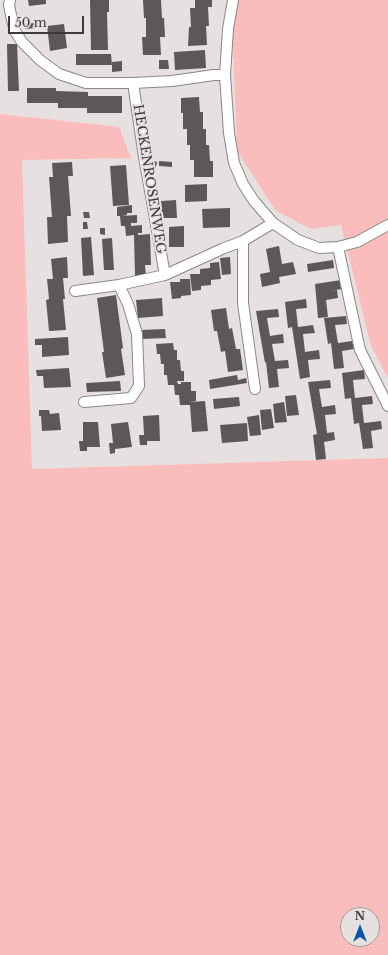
<!DOCTYPE html>
<style>
body{margin:0}
#map{position:relative;width:388px;height:955px;overflow:hidden;background:#e6e1e0;font-family:"Libre Baskerville",serif}
canvas{display:block}
.north{position:absolute;left:340px;top:907px;width:40px;height:40px;box-sizing:border-box;background:#e6e1e0;border:1px solid #a29e9d;border-radius:50%;rotate:0deg;font-size:11px;font-weight:700;line-height:16px;text-align:center;color:#3b3939}
.north::after{content:'';display:block;margin:auto;width:14px;height:18px;background:#0d54a4;clip-path:polygon(50% 0,100% 100%,50% 72%,0 100%)}
.scale{position:absolute;left:8px;top:16px;width:76px;height:18px;box-sizing:border-box;border:2px solid #3b3939;border-top:0;padding-left:5px;font-size:12px;line-height:14px;white-space:nowrap;color:#3b3939;-webkit-text-stroke:3px #e6e1e0;paint-order:stroke}
</style>
<div id="map">
<canvas width="388" height="955"></canvas>
<div class="north">N</div>
<div class="scale">50 m</div>
</div>
<script>
const g = document.querySelector('canvas').getContext('2d');
g.lineJoin = 'round';
function paint(path, color) { g.fillStyle = color; g.fill(path, 'evenodd'); }
const poly = rows => new Path2D(rows.map(r => 'M' + r).join(''));
function stroke(path, color, width, dash) { g.strokeStyle = color; g.lineWidth = width; g.lineCap = dash ? 'butt' : 'round'; g.setLineDash(dash || []); g.stroke(path); }
function write(font, color, halo, rows, align = 'center') {
  g.font = font + ' "Libre Baskerville",serif'; g.lineWidth = 4; g.setLineDash([]); g.textBaseline = 'middle'; g.strokeStyle = halo; g.fillStyle = color; for (const [text, x, y, turn = 0] of rows) {
    g.save(); g.translate(x, y); g.rotate((+turn || 0) * Math.PI / 180); g.textAlign = isNaN(turn) ? turn : align; if (halo) g.strokeText(text, 0, 0); g.fillText(text, 0, 0); g.restore();
  }
}
const green = poly([
 [237,0,388,0,388,378,371,346,341,225,311,229,276,211,237,151,232,15],
 [0,114,119,127,131,158,22,160,32,469,388,458,388,955,0,955],
 [348,915,372,915,372,939,348,939]
]);
const building = poly([
 [28,0,46,0,46,4,29,6],
 [90,0,109,0,109,12,107,12,108,50,91,50],
 [143,0,161,0,162,18,164,18,165,37,160,37,161,55,143,55,142,37,146,37,146,18,144,18],
 [195,0,212,0,212,7,208,7,209,26,206,26,207,45,188,46,189,27,191,27,190,8,195,8],
 [35,23,35,28,25,29,25,24],
 [64,24,67,48,50,51,47,26],
 [7,44,17,44,19,91,8,91],
 [205,50,206,68,175,70,174,52],
 [76,54,111,54,112,65,76,65],
 [159,60,168,60,169,69,159,69],
 [122,61,122,71,112,72,112,62],
 [27,88,56,88,56,91,88,92,88,96,122,96,122,113,87,113,87,108,58,108,58,103,27,103],
 [199,97,200,112,203,112,203,129,206,129,206,145,209,145,210,161,213,161,213,177,194,177,194,160,190,160,190,145,187,145,187,129,183,129,183,113,181,113,181,98],
 [151,160,157,162,155,171,150,169],
 [159,161,172,162,172,167,159,166],
 [72,162,73,176,68,176,71,216,67,216,68,242,48,244,47,217,52,217,49,177,53,177,52,163],
 [126,165,129,205,113,206,110,166],
 [207,184,207,201,185,202,185,185],
 [176,200,177,218,162,218,161,201],
 [132,205,132,213,127,213,127,215,122,216,137,215,137,223,131,223,131,226,142,225,142,233,138,233,138,235,150,234,151,265,145,265,146,276,135,276,134,235,126,236,125,226,121,226,120,216,117,216,117,207],
 [230,208,230,227,203,228,202,209],
 [83,212,89,212,90,218,84,218],
 [83,222,87,222,88,229,83,229],
 [184,226,184,247,169,247,169,227],
 [100,228,105,228,105,235,100,234],
 [91,237,94,275,83,276,81,238],
 [112,238,114,270,104,270,102,239],
 [279,246,282,264,293,262,296,274,279,277,280,283,262,287,260,274,270,272,266,249],
 [67,257,68,278,63,278,65,299,63,299,66,330,49,331,46,300,49,299,47,279,53,279,51,259],
 [230,257,231,274,222,275,220,258],
 [333,260,334,268,308,272,307,264],
 [219,262,221,279,211,280,211,285,201,286,201,290,192,291,190,274,200,274,200,269,210,268,210,263],
 [180,279,190,279,191,295,181,296,181,298,172,299,170,282,180,282],
 [341,280,342,289,329,291,337,290,338,298,326,300,328,317,318,318,315,284],
 [116,295,123,348,121,349,125,375,106,378,102,352,104,352,97,298],
 [162,298,163,316,138,318,136,300],
 [306,299,307,308,296,309,298,327,313,325,315,333,303,334,305,352,319,350,320,359,308,360,310,377,300,379,292,327,288,328,285,302],
 [226,308,229,329,232,328,236,349,240,349,243,370,228,372,225,351,221,352,217,331,214,331,211,310],
 [278,309,279,317,267,318,270,336,283,334,284,343,272,344,275,361,288,360,289,368,277,369,279,387,269,388,266,362,265,363,256,311],
 [346,316,347,324,335,325,338,343,352,341,354,349,342,351,344,368,334,369,331,343,328,344,324,318],
 [165,329,166,338,141,339,140,330],
 [68,337,69,355,42,357,42,345,35,345,35,339],
 [173,343,174,350,177,350,177,360,180,360,181,371,184,371,184,381,177,381,178,384,181,384,181,382,191,382,191,391,196,391,196,401,189,402,205,401,208,431,192,432,190,405,180,405,179,395,175,395,174,385,168,385,167,375,164,375,164,364,161,364,160,354,157,354,156,344],
 [69,368,71,387,44,388,43,376,37,376,36,370],
 [364,370,365,379,353,380,355,398,372,396,373,404,362,405,364,423,381,421,382,429,371,431,373,448,363,449,359,423,354,424,351,398,345,399,342,373],
 [237,375,238,380,246,378,247,383,210,389,209,380],
 [330,380,331,388,319,389,322,407,335,405,336,414,325,415,327,433,334,432,335,440,324,442,326,459,316,460,313,435,317,434,308,382],
 [120,381,121,391,87,392,86,383],
 [296,395,299,415,287,416,285,396],
 [239,397,240,406,214,409,213,399],
 [284,402,287,422,275,423,273,404],
 [271,409,274,428,262,430,260,410],
 [39,410,49,410,50,414,59,413,61,430,42,431,41,416,39,416],
 [159,415,160,441,147,441,147,445,140,445,139,435,144,435,143,416],
 [259,415,261,435,250,436,247,417],
 [83,422,98,422,100,447,87,447,87,451,80,451,79,441,83,441],
 [128,422,132,447,115,449,115,453,110,454,109,443,113,443,111,424],
 [247,423,248,441,222,443,220,425]
]);
const minor = poly([
 [10,0,9,5,12,20,15,31,22,42,40,60,59,74,86,83,133,83,172,81,214,75,225,75],
 [233,0,228,29,225,75,229,133,234,163,243,184,254,201,273,223,298,240,319,248,338,247,357,242,388,225],
 [133,83,144,157,165,275],
 [243,241,243,303,255,389],
 [338,247,360,350,388,406],
 [75,291,119,285,165,275,222,249,243,241,273,223],
 [84,402,131,398,139,386,137,334,128,304,119,285]
]);
const streetNames = [
 ["HECKENROSENWEG",149,179,81]
];
paint(green, '#fabdbc');
paint(building, '#5c5858');
stroke(minor, '#8a8685', 12);
stroke(minor, '#fff', 10);
write('13px', '#3b3939', '#e6e1e0', streetNames);
</script>
